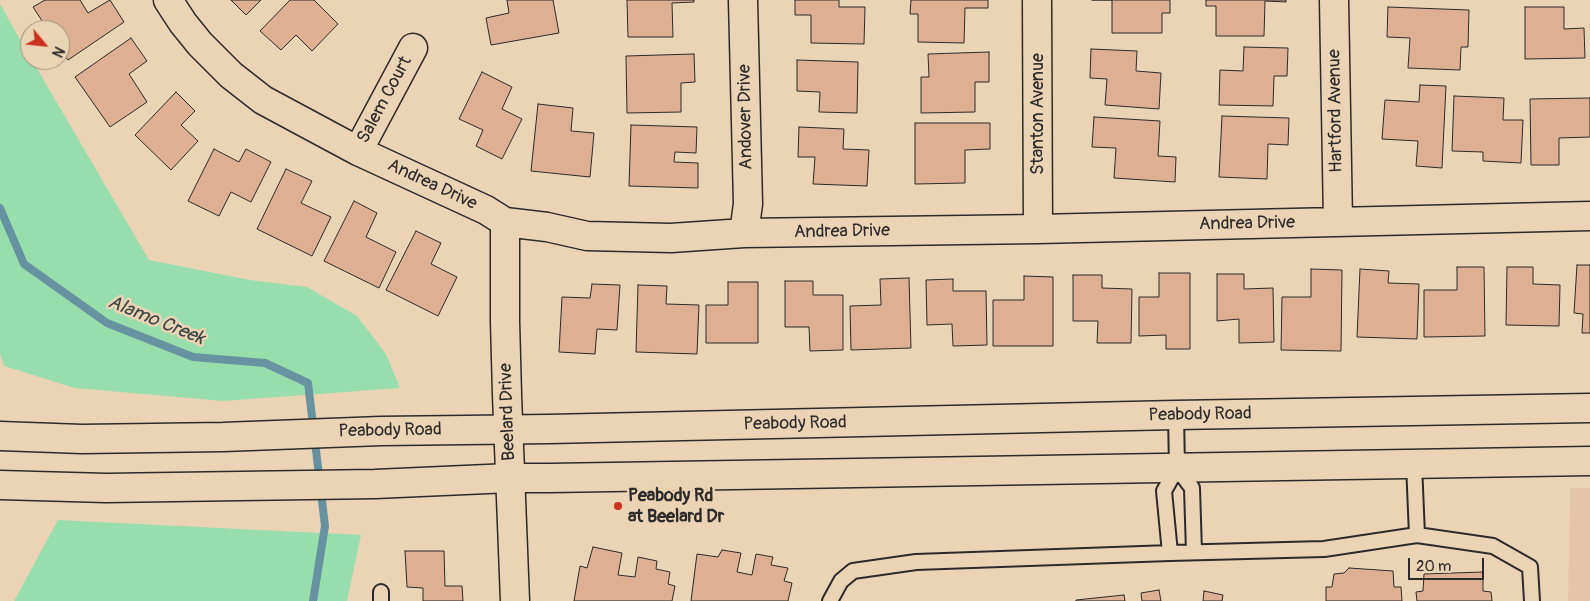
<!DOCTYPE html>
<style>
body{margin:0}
#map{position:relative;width:1590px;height:601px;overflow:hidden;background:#ebd4b4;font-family:Pangolin,sans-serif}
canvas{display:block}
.north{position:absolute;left:20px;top:20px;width:50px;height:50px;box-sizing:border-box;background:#ebd4b4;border:1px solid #9e907d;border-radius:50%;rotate:118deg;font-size:14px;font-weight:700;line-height:20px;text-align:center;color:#2b2b2b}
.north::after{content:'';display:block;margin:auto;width:18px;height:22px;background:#c8321e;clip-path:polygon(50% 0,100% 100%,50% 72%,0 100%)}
.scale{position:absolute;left:1408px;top:558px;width:76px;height:22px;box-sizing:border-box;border:2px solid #2b2b2b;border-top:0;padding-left:6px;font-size:15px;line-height:18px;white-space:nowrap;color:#2b2b2b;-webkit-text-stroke:4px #ebd4b4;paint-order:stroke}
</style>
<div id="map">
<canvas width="1590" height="601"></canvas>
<div class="north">N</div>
<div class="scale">20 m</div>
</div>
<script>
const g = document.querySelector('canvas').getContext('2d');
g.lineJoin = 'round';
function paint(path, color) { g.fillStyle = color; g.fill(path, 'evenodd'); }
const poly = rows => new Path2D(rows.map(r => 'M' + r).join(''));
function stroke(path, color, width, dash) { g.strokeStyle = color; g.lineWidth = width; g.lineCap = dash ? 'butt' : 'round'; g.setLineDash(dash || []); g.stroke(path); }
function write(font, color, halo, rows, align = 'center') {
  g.font = font + ' Pangolin,sans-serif'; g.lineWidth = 5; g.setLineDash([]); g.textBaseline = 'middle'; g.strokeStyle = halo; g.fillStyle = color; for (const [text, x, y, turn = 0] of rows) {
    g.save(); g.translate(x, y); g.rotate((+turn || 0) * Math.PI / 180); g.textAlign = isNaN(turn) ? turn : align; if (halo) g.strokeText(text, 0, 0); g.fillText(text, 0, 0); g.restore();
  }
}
const built = poly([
 [1570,488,1590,488,1590,601,1568,601]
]);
const green = poly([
 [0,4,30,57,30,60,32,60,149,260,250,280,307,287,357,316,386,354,400,388,223,401,75,388,4,366,0,354],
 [58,520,361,535,347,601,14,601]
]);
const stream = poly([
 [0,208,24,264,107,323,193,357,265,363,308,383,325,526,313,601]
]);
const building = poly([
 [45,0,80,0,88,13,110,0,124,22,68,60,60,48,60,30,48,30,33,7,45,0],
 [231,0,261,0,246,15,231,0],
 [290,0,314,0,338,24,312,51,296,35,281,50,260,31,290,0],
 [507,0,553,0,559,33,491,45,486,18,509,13,507,0],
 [627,0,694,0,694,2,672,3,673,37,628,37,627,0],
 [795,0,839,0,839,7,865,7,864,44,811,43,811,15,795,15,795,0],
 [911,0,988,0,988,8,965,8,964,43,918,42,918,14,910,14,911,0],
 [1092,0,1170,0,1170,13,1162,13,1162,33,1112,33,1112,0,1092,0],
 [1206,0,1286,0,1286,2,1265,1,1264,36,1216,36,1216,6,1206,6,1206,0],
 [1388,7,1469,10,1468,47,1461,47,1460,70,1408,68,1410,38,1387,37,1388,7],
 [1525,7,1564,7,1564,29,1584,28,1585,58,1525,59,1525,7],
 [131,38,147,61,129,74,147,102,110,127,75,77,131,38],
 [1244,47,1288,48,1287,76,1274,76,1273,106,1219,105,1220,70,1243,71,1244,47],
 [1091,49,1137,51,1136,71,1161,73,1159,109,1105,105,1107,79,1090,78,1091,49],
 [989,52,989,82,975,82,975,112,921,113,921,77,929,77,928,54,989,52],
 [694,54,695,82,681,83,681,112,627,113,626,56,694,54],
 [797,60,858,62,857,113,819,112,820,92,797,91,797,60],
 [482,72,512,87,502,109,522,119,502,159,476,146,483,130,459,119,482,72],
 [1420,85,1446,86,1442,168,1416,166,1418,141,1382,139,1385,100,1419,102,1420,85],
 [176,92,195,111,181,125,198,141,171,170,135,135,176,92],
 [1454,96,1504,98,1503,120,1523,120,1521,163,1483,161,1483,152,1452,151,1454,96],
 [1590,98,1590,137,1559,138,1559,165,1531,165,1530,99,1590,98],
 [538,104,573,108,571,131,594,133,590,177,531,171,538,104],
 [1222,116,1289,118,1288,145,1268,144,1267,179,1219,177,1222,116],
 [1094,117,1160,121,1158,156,1176,157,1175,182,1114,178,1116,148,1092,147,1094,117],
 [915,123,990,123,990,149,965,150,965,183,915,184,915,123],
 [631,125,697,127,696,153,675,152,674,162,698,163,698,188,629,186,631,125],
 [799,127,844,129,843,149,869,150,867,186,813,184,815,157,798,157,799,127],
 [214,149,239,162,246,149,271,162,251,202,231,192,219,216,188,201,214,149],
 [286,169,312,181,301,203,331,217,312,256,257,229,286,169],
 [354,201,377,213,366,237,396,252,379,288,324,261,354,201],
 [416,231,441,243,431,264,457,277,438,316,386,290,416,231],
 [1577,265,1590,265,1590,333,1582,333,1583,314,1574,313,1577,265],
 [1457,267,1484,267,1485,336,1424,337,1424,290,1457,290,1457,267],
 [1507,267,1533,267,1533,284,1560,285,1559,326,1506,325,1507,267],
 [1311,269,1342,270,1341,351,1281,350,1282,297,1311,297,1311,269],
 [1360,269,1389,271,1388,283,1419,284,1417,339,1357,337,1360,269],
 [1159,273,1190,273,1190,349,1166,349,1166,335,1139,336,1139,297,1159,297,1159,273],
 [1217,274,1244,274,1244,289,1273,288,1274,342,1239,343,1239,319,1217,321,1217,274],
 [1073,275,1102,275,1102,288,1132,289,1131,343,1097,343,1098,321,1073,321,1073,275],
 [1024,276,1053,277,1053,346,993,346,993,300,1024,300,1024,276],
 [909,278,911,348,851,350,850,306,881,305,880,279,909,278],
 [953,279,953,291,986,291,987,345,953,346,952,324,927,325,926,280,953,279],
 [785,281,813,281,813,295,843,295,843,350,810,351,809,327,785,327,785,281],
 [728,282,758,282,758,343,706,343,706,305,728,305,728,282],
 [592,284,620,285,617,330,597,329,595,354,559,352,562,297,590,298,592,284],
 [638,285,667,286,666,304,699,305,697,354,636,352,638,285],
 [593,547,622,553,618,575,635,577,638,557,657,561,656,569,670,572,668,584,675,586,672,601,574,601,580,566,587,568,593,547],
 [722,550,741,553,737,572,752,575,756,554,773,557,771,565,788,568,784,581,792,583,788,601,691,601,697,554,718,557,722,550],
 [405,551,444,551,445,586,462,586,463,601,423,601,423,588,407,587,405,551],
 [1349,568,1393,571,1394,587,1401,587,1402,601,1326,601,1326,587,1332,587,1334,574,1344,573,1349,568],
 [1483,572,1483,591,1491,592,1492,601,1417,601,1416,592,1423,591,1424,574,1483,572],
 [1159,590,1161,601,1142,601,1141,593,1159,590],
 [1204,591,1223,595,1222,601,1203,601,1204,591],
 [1124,595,1125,601,1076,601,1076,600,1124,595]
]);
const lane = poly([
 [1414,464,1417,535],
 [1177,468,1192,488,1194,552],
 [1170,553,1164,491,1177,468,1176,415],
 [381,592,381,601],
 [830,601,841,581,853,571,916,562,1170,553,1324,549,1417,535,1493,546,1530,567,1532,601]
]);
const street = poly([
 [168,0,183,23,200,44,231,75,263,100,358,151,486,210,505,222,547,227,587,236,671,238,744,233,1038,229,1590,216],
 [743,0,748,204,744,233],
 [1037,0,1038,229],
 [1334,0,1338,221],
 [358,151,413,48],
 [505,222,505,321,507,395,515,601]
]);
const primary = poly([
 [0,436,82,439,223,437,381,431,549,429,1176,415,1590,408],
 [0,485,106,488,375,484,510,478,550,478,1590,461]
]);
const markers = [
 [618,506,5,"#c8321e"]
];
const streetNames = [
 ["Salem Court",385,100,-62],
 ["Hartford Avenue",1336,111,-91],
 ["Stanton Avenue",1038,114,-90],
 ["Andover Drive",746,117,-91],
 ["Andrea Drive",432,185,25],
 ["Andrea Drive",1247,224,-1],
 ["Andrea Drive",842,232,-1],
 ["Beelard Drive",508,412,-92],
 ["Peabody Road",1200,415,-1],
 ["Peabody Road",795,424,-1],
 ["Peabody Road",390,431,-1]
];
const poiNames = [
 ["Peabody Rd",628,496],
 ["at Beelard Dr",628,517]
];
const waterNames = [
 ["Alamo Creek",156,321,22]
];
paint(built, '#e3c6a7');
paint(green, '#98deac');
stroke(stream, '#66939f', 8);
paint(building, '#dfaf91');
stroke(building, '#2b2b2b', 1);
stroke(lane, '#2b2b2b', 18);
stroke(street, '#2b2b2b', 31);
stroke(primary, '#2b2b2b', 31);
stroke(lane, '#ebd4b4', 14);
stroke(street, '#ebd4b4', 28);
stroke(primary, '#ebd4b4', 28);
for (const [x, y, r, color] of markers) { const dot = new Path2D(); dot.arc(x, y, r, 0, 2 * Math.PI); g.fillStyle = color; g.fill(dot); stroke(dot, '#ebd4b4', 2); }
write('18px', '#2b2b2b', '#ebd4b4', streetNames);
write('bold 18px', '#2b2b2b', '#ebd4b4', poiNames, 'left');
write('italic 19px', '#3a4548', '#ebd4b4', waterNames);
</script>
